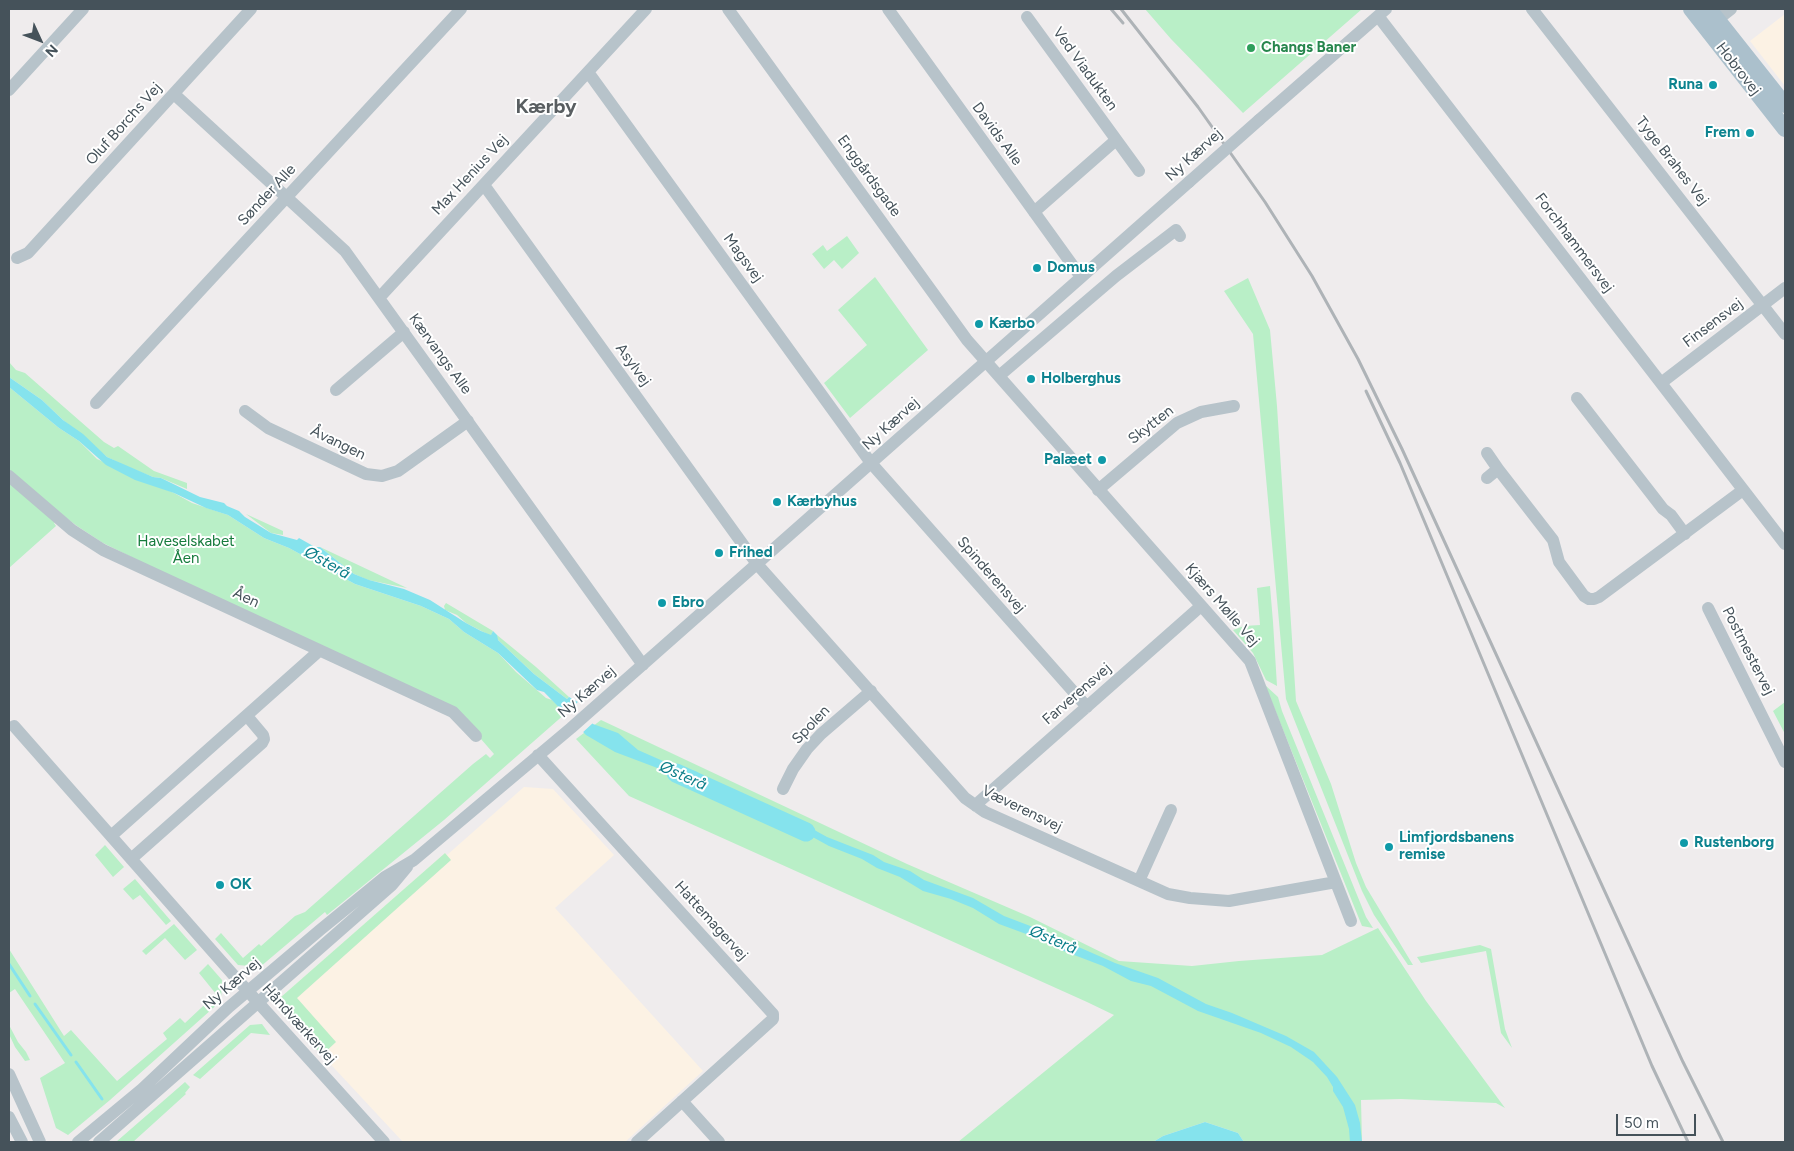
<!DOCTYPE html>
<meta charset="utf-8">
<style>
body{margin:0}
#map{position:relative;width:1794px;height:1151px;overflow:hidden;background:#efeced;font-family:Figtree,sans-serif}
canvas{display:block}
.frame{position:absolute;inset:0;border:10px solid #45525a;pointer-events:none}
.north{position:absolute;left:15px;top:15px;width:50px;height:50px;-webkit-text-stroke:4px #fff;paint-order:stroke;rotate:133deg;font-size:14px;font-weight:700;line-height:20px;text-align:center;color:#45525a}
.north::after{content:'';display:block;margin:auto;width:18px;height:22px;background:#45525a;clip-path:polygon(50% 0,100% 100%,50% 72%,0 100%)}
.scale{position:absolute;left:1616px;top:1114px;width:80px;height:22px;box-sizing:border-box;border:2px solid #45525a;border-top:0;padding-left:6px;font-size:15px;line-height:18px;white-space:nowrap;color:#45525a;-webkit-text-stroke:4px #fff;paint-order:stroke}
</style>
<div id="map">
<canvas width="1794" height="1151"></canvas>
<div class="frame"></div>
<div class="north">N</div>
<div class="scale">50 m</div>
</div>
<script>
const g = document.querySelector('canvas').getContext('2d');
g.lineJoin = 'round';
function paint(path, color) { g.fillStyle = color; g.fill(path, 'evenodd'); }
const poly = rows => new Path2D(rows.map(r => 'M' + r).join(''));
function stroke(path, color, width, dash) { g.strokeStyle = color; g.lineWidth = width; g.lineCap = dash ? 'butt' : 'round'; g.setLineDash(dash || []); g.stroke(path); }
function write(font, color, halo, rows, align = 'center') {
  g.font = font + ' Figtree,sans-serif'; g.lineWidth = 4; g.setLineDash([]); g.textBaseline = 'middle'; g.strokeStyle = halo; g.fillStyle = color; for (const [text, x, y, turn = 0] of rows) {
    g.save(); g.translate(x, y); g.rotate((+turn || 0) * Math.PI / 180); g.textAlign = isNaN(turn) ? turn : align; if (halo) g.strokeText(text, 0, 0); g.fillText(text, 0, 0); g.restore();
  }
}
const commercial = poly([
 [1785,14,1785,86,1750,41],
 [524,787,553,789,614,855,555,908,703,1071,625,1142,403,1142,282,1012,280,1004,281,997,445,853,447,855]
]);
const green = poly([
 [1145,9,1362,9,1243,113,1171,39],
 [847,236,859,253,842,269,834,260,824,269,812,254,823,245,827,251],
 [875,277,928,350,850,418,824,383,867,345,838,310],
 [1248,278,1270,330,1277,406,1296,701,1331,784,1356,863,1366,887,1413,965,1408,965,1374,915,1362,891,1286,699,1253,334,1224,291],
 [9,362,16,370,25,373,104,442,114,448,118,446,154,471,187,483,187,489,161,478,153,477,130,468,107,457,63,420,42,400,9,377],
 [9,387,59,428,79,441,97,459,174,493,192,503,228,515,264,538,289,548,355,584,421,606,449,619,464,632,498,653,516,672,546,698,552,700,566,713,444,820,327,915,325,912,260,967,238,965,215,939,221,933,243,958,259,944,261,946,295,916,305,912,473,764,486,754,490,758,494,754,467,723,103,543,77,526,9,475],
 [9,481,56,521,54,523,56,526,9,568],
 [246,514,283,531,283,535,271,533],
 [320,547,407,588,368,580,354,574],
 [1270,586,1273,622,1277,686,1266,680,1253,653,1233,630,1244,626,1260,625,1257,588],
 [446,603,493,631,491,636,466,623,457,615,445,610,444,606],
 [497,635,536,667,569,697,567,699,534,674,497,639],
 [1265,685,1278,697,1282,711,1366,917,1373,928,1362,926],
 [1785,702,1785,734,1773,711],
 [601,720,907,864,1030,917,1119,961,1192,966,1239,961,1322,955,1378,928,1426,1001,1505,1108,1496,1103,1401,1099,1361,1100,1362,1142,1244,1142,1238,1133,1205,1122,1163,1136,1153,1142,1044,1141,958,1142,1114,1015,1087,1002,629,796,576,739],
 [105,845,124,867,113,877,95,855],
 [445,853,451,860,297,998,336,1042,322,1055,282,1012,280,1004,281,997],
 [135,879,171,921,166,925,140,895,133,900,123,889],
 [174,924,197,950,185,960,165,938,146,955,142,951],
 [1480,945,1491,949,1505,1029,1512,1048,1501,1033,1486,951,1421,963,1417,957],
 [9,949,64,1036,71,1030,117,1081,167,1039,163,1033,180,1018,185,1023,216,994,199,973,208,964,222,980,221,1001,110,1100,68,1135,56,1128,40,1078,65,1063,15,989,9,993],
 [262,1024,270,1035,251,1033,200,1079,193,1075,250,1025],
 [9,1025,18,1042,26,1052,30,1060,25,1061,15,1047,9,1034],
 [185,1082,190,1087,185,1093,186,1094,133,1142,116,1142]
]);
const water = poly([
 [9,377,42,400,63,420,83,434,107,457,153,477,161,478,200,497,224,503,227,506,239,511,245,517,271,533,297,540,299,538,315,547,320,547,354,574,369,580,404,589,430,600,466,623,481,631,491,635,493,631,497,635,498,640,534,674,567,699,569,697,578,702,580,710,593,724,618,733,638,750,672,765,695,771,732,792,771,806,827,837,873,855,884,862,910,871,924,880,973,898,1004,916,1033,927,1115,963,1158,978,1206,1004,1232,1013,1286,1036,1314,1052,1337,1077,1355,1105,1360,1123,1362,1142,1350,1142,1349,1129,1343,1107,1333,1091,1333,1087,1327,1077,1313,1062,1291,1047,1261,1033,1198,1011,1151,986,1131,981,1103,966,1061,950,1037,938,999,924,973,908,951,899,923,891,900,877,877,868,862,859,829,846,778,818,753,807,732,801,700,783,697,783,615,752,586,735,544,692,537,690,498,653,464,632,449,619,421,606,355,584,289,548,264,538,228,515,206,508,174,493,135,480,106,465,79,441,59,428,9,387],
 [1205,1122,1238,1133,1244,1142,1153,1142,1163,1136]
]);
const pier = poly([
 [579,701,583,709,594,722,581,734,564,715]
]);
const stream = poly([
 [9,964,30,996],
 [35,1004,71,1055],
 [76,1062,102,1099]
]);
const river = poly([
 [676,773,806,832]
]);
const minor = poly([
 [728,9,967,340,1250,661,1351,921],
 [888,9,1081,277],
 [1532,9,1785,334],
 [1378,16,1785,544],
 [1027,17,1139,171],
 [1717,20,1731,9],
 [588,72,871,463,1087,707],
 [9,90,83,9],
 [174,94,345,251,643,665],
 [1259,120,1386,9],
 [484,185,757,564,965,798,985,812,1168,894,1190,898,1229,901,1336,882],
 [1034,212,1116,140],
 [17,258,28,253,251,9],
 [379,298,646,9],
 [999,376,1116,276,1176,230,1180,236],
 [1661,383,1785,288],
 [336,390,404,332],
 [1577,398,1663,509,1671,515,1685,534],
 [96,403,461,9],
 [245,411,268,428,366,474,382,476,398,471,468,421],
 [1498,469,1553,540,1559,562,1584,596,1589,599,1594,599,1599,597,1743,490],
 [9,476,72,530,103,550,453,712,476,736],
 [1487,478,1498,469,1487,453],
 [1098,490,1177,423,1201,412,1234,406],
 [1708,608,1785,762],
 [14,726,236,978,384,1142],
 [538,755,773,1014,773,1019,637,1142],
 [783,789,793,769,807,749,821,734,871,691],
 [976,806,980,801,1201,606],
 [111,836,319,651],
 [131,859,262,743,264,739,263,735,247,716],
 [1139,881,1171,810],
 [9,1074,40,1142],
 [682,1101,719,1142],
 [9,1117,22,1142],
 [78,1142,142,1089,229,1007,320,930,385,877,414,860,571,728,1189,182],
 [99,1142,392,885,407,867]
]);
const major = poly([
 [1691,9,1785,129],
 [1709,9,1785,105]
]);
const rail = poly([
 [1111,9,1123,23],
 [1121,9,1198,107,1265,202,1312,276,1358,359,1402,449,1683,1062,1723,1142],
 [1366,391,1400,463,1652,1066,1688,1142]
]);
const minorBridge = poly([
 [1189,182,1259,120]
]);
const markers = [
 [1251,48,5,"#2e9e5b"],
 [1713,85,5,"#0f9aa8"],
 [1750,133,5,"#0f9aa8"],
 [1037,268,5,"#0f9aa8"],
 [979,324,5,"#0f9aa8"],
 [1031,379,5,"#0f9aa8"],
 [1102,460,5,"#0f9aa8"],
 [777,502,5,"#0f9aa8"],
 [719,553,5,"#0f9aa8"],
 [662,603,5,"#0f9aa8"],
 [1684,843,5,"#0f9aa8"],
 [1389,847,5,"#0f9aa8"],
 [220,885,5,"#0f9aa8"]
];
const leisureNames = [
 ["Changs Baner",1261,48]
];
const streetNames = [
 ["Ved Viadukten",1085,69,54],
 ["Hobrovej",1738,69,52],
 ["Oluf Borchs Vej",124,124,-48],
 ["Davids Alle",997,134,54],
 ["Ny Kærvej",1194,155,-42],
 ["Tyge Brahes Vej",1672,161,52],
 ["Max Henius Vej",470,175,-47],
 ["Enggårdsgade",869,176,54],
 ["Sønder Alle",267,195,-47],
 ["Forchhammersvej",1574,243,53],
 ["Magsvej",743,258,54],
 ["Finsensvej",1713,323,-37],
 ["Kærvangs Alle",440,354,54],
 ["Asylvej",633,365,54],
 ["Ny Kærvej",891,424,-42],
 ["Skytten",1151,425,-38],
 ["Åvangen",338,443,26],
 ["Spinderensvej",991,575,49],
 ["Åen",246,598,25],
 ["Kjærs Mølle Vej",1222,605,49],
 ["Postmestervej",1748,651,63],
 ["Ny Kærvej",587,692,-41],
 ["Farverensvej",1077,694,-41],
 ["Spolen",811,725,-46],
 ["Væverensvej",1022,809,26],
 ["Hattemagervej",711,921,48],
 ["Ny Kærvej",232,984,-41],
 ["Håndværkervej",299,1024,48]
];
const cultureNames = [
 ["Runa",1703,85,"right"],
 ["Frem",1740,133,"right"],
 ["Domus",1047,268],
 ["Kærbo",989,324],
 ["Holberghus",1041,379],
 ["Palæet",1092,460,"right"],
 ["Kærbyhus",787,502],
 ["Frihed",729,553],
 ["Ebro",672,603],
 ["Limfjordsbanens",1399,838],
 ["remise",1399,855],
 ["Rustenborg",1694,843],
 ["OK",230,885]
];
const parkNames = [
 ["Haveselskabet",186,542],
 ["Åen",186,559]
];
const waterNames = [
 ["Østerå",327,563,29],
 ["Østerå",683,776,24],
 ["Østerå",1053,940,23]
];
const districtNames = [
 ["Kærby",546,107]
];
paint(commercial, '#fcf2e4');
paint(green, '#b9efc7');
paint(water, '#85e3ed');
paint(pier, '#efeced');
stroke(stream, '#85e3ed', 3);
stroke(river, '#85e3ed', 19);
stroke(minor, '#b7c3ca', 12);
stroke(major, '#abc0cc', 16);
stroke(rail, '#aeb3b7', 3);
stroke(minorBridge, '#b7c3ca', 12);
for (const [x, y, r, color] of markers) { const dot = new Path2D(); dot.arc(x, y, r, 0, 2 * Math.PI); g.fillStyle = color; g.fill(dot); stroke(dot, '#fff', 2); }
write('bold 15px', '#27864d', '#fff', leisureNames, 'left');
write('15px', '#45525a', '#fff', streetNames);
write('bold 15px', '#0d838f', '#fff', cultureNames, 'left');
write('15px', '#157b3c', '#fff', parkNames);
write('italic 16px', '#0b7e89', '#fff', waterNames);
write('bold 20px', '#595e61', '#fff', districtNames);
</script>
